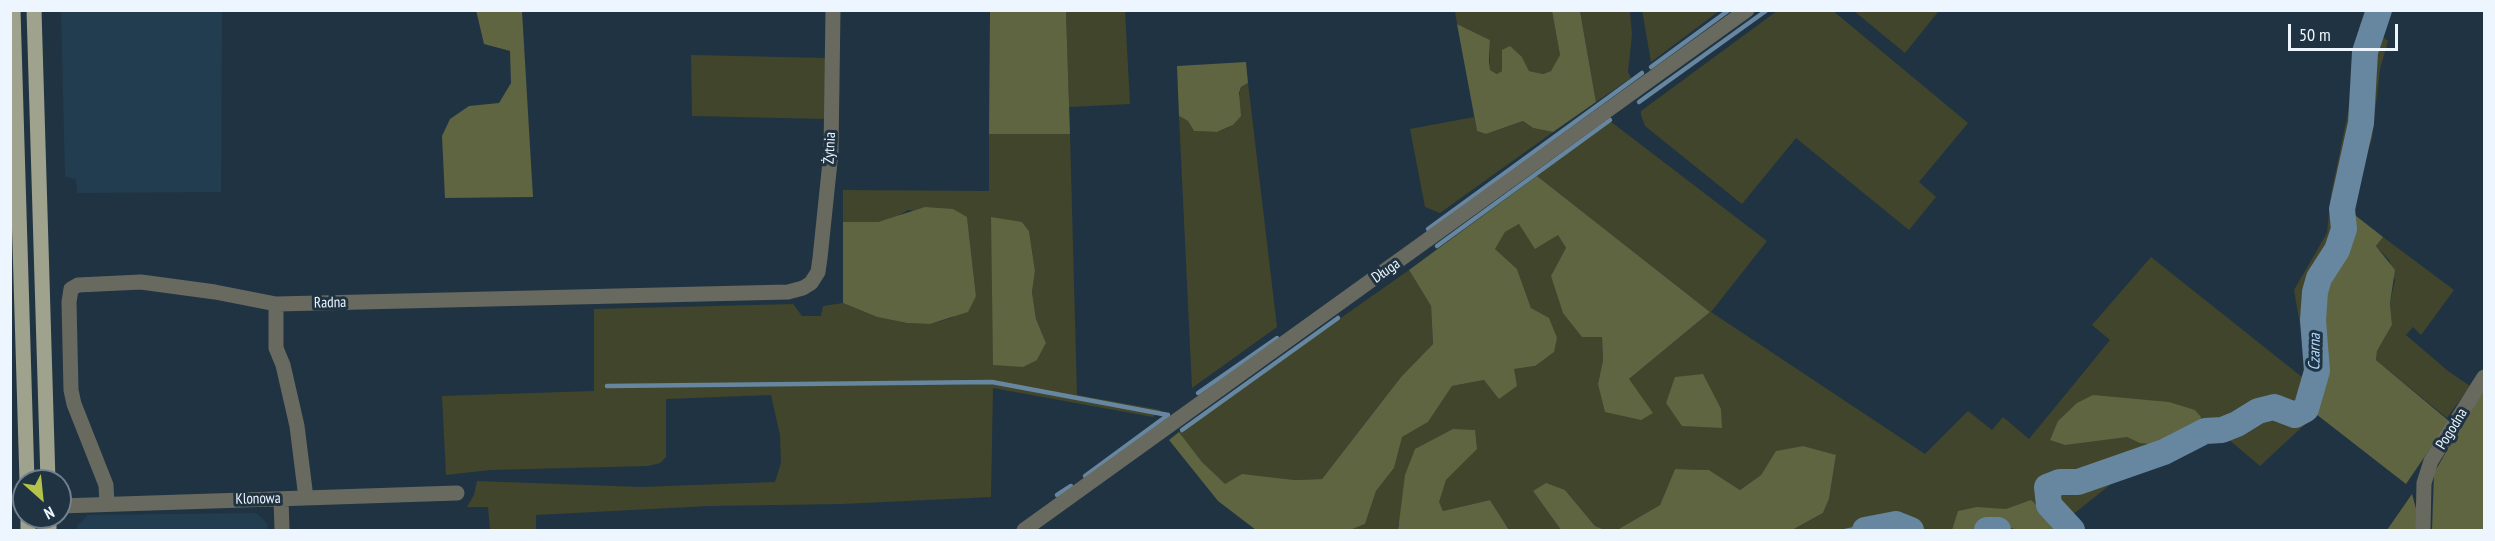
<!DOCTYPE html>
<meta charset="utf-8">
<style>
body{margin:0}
#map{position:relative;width:2495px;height:541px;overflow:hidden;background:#203342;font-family:"PT Sans Narrow",sans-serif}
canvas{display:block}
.frame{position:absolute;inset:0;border:12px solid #edf6fe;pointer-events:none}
.north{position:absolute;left:12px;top:469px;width:60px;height:60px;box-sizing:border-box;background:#203342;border:2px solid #72818d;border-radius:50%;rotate:153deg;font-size:16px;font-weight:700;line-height:24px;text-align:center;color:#edf6fe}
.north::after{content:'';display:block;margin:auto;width:21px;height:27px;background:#b5c24a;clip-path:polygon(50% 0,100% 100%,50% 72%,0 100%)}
.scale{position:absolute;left:2288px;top:24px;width:110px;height:27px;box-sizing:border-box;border:3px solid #edf6fe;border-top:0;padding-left:8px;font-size:18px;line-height:21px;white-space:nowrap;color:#edf6fe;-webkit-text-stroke:4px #203342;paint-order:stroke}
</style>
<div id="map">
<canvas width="2495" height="541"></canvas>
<div class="frame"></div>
<div class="north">N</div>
<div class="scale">50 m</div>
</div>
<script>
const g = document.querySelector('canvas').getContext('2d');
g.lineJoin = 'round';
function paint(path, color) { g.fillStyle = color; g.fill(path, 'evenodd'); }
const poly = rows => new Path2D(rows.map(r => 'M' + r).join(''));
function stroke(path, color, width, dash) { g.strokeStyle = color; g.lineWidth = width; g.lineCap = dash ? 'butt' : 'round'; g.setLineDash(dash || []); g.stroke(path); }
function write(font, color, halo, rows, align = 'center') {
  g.font = font + ' "PT Sans Narrow",sans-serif'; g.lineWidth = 6; g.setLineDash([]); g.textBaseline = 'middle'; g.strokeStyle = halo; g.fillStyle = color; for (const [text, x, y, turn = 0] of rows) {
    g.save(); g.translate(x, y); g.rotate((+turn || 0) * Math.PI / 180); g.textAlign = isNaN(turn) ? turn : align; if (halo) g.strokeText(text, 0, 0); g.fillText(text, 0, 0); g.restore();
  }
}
const built = poly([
 [61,11,222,11,221,192,77,193,76,179,65,177],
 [256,513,267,523,267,530,77,530,77,526,88,515]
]);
const green = poly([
 [1642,10,1719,10,1719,11,1651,62],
 [1832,10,1968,123,1919,182,1936,197,1909,230,1796,138,1742,204,1645,126,1641,115,1641,111,1777,11],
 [1936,10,1938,12,1905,53,1854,11],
 [1066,11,1125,11,1130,104,1069,107],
 [1455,11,1552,11,1560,55,1558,63,1551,71,1543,74,1529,71,1522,57,1502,50,1502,71,1497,74,1490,70,1490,40,1457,24],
 [1580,11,1630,11,1632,35,1628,72,1631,78,1596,102],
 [2371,11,2387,11,2376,32,2388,41,2380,69,2372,139,2360,172,2351,212,2351,237,2320,289,2318,312,2327,378,2316,414,2260,466,2221,433,2116,480,2071,516,2085,530,1792,530,1823,513,1829,499,1836,456,1803,446,1776,452,1761,475,1740,490,1709,470,1675,469,1660,505,1617,530,1605,530,1595,526,1565,490,1533,491,1561,530,1509,530,1490,500,1443,511,1438,502,1446,480,1477,449,1398,524,1398,530,1350,530,1365,524,1376,491,1394,468,1401,437,1428,422,1452,386,1484,380,1514,369,1535,366,1531,308,1517,269,1494,249,1505,232,1519,224,1558,235,1566,248,1602,337,1603,360,1598,384,1629,379,1710,312,1537,176,1610,121,1767,241,1711,312,1925,454,1968,411,1992,430,2003,417,2029,439,2110,340,2092,325,2151,257,2307,381,2307,364,2294,290,2327,233,2331,194,2348,113,2360,24],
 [691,55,826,58,826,119,692,116],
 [1248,83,1277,327,1192,388,1179,116,1188,121,1194,131,1217,132,1227,128,1233,125,1241,87],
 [1474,117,1477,131,1486,134,1523,121,1533,128,1553,132,1440,213,1425,207,1410,129],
 [989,134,1070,134,1077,395,1161,410,1153,417,993,388,991,497,842,504,709,506,536,515,536,530,490,530,488,507,467,507,474,495,477,481,641,487,775,482,781,463,780,435,771,395,666,399,666,457,660,463,648,466,490,470,446,475,442,396,594,391,594,309,793,304,802,316,821,316,823,306,843,303,877,317,907,323,929,324,952,318,976,296,967,217,908,210,893,219,878,222,843,222,843,190,989,191],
 [1022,222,1029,231,1035,271,1032,292,1036,319,1046,343,1037,360],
 [2383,237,2454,290,2421,335,2413,327,2406,335,2448,371,2470,386,2447,418,2376,360,2377,351,2392,325,2390,303,2395,280,2389,260,2376,246],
 [1409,270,1431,306,1433,344,1401,377,1322,479,1295,480,1259,476,1225,485,1202,462,1179,432]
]);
const forest = poly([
 [476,10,522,11,533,197,445,198,442,136,450,119,469,106,499,103,511,83,510,51,484,44],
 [990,11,1081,11,1066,12,1070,134,989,134],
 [1552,11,1580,11,1596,102,1553,132,1533,128,1523,121,1486,134,1477,131,1457,24,1490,40,1489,61,1490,70,1497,74,1502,71,1502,50,1510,46,1522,57,1529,71,1543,74,1551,71,1560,55],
 [1246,62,1248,83,1241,87,1239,93,1241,116,1233,125,1217,132,1194,131,1188,121,1179,116,1177,66],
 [1537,176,1710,312,1629,379,1653,413,1641,420,1605,412,1598,384,1603,360,1602,337,1582,337,1563,313,1551,276,1566,248,1558,235,1535,249,1519,224,1505,232,1495,249,1517,269,1531,308,1549,318,1557,338,1554,352,1535,366,1514,369,1517,386,1499,399,1484,380,1452,386,1428,422,1402,437,1394,468,1376,491,1365,524,1350,530,1256,530,1218,501,1169,440,1179,432,1202,462,1225,484,1242,474,1295,480,1322,479,1401,377,1433,344,1431,306,1409,270],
 [925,207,953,209,967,217,976,296,968,312,930,324,907,323,877,317,843,303,843,222,878,222],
 [2351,212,2383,237,2376,246,2395,270,2390,303,2392,325,2377,351,2376,360,2449,421,2406,484,2316,414,2327,378,2318,312,2320,289,2351,237],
 [991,217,1022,222,1029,231,1035,271,1032,292,1036,319,1046,343,1037,360,1023,367,993,365],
 [1703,374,1721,409,1722,428,1682,426,1666,403,1675,377],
 [2484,386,2484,530,2432,530,2434,473],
 [2093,395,2169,402,2195,410,2201,417,2199,425,2195,429,2161,445,2140,443,2127,437,2065,445,2050,440,2058,421,2077,403],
 [1453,429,1475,430,1477,449,1446,480,1439,502,1443,511,1490,500,1509,530,1398,530,1405,475,1415,449],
 [1803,446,1836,455,1829,499,1823,513,1792,530,1617,530,1660,505,1675,469,1709,470,1740,490,1761,475,1776,451],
 [1546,483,1565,490,1595,526,1605,530,1561,530,1533,491],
 [2412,494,2417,512,2417,530,2387,530],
 [2031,500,2063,530,2018,530,2001,525,1986,525,1977,530,1952,530,1958,511,1977,507,2006,509]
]);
const water = poly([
 [1886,520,1898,522,1897,530,1839,530]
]);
const stream = poly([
 [1651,67,1729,10],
 [1639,102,1767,10],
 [1428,229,1642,73],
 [1437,246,1610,120],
 [607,386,992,382,1168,415],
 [1198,393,1277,338],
 [1182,430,1338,318],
 [1085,476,1168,415],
 [1057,495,1071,486]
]);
const river = poly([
 [1865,530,1896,524,1911,530],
 [1987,530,1998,530],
 [2072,530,2049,505,2047,487,2060,482,2078,482,2164,452,2205,431,2222,430,2237,424,2258,411,2274,407,2295,415,2306,409,2317,371,2313,320,2315,292,2319,278,2337,250,2344,229,2342,209,2361,123,2365,52,2379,10]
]);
const minor = poly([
 [276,304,276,348,283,365,297,426,306,498],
 [281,499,282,530],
 [107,504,106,485,74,404,71,390,69,302,71,289,78,285,141,282,215,292,276,304,788,292,803,288,811,283,818,272,820,258,831,152,833,10],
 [60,506,457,493],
 [1024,530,1747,10],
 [2423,530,2424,483,2431,461,2484,377]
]);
const major = poly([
 [13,10,27,481],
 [34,10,48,481],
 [28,517,28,530],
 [49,517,49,530]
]);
const streetNames = [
 ["Żytnia",830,148,-87],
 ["Długa",1386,271,-35],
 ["Radna",330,303,-1],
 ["Pogodna",2452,429,-58],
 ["Klonowa",258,499,-1]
];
const waterNames = [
 ["Czarna",2315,352,-89]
];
paint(built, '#233d50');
paint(green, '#41452b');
paint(forest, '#5f6441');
paint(water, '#6786a0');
stroke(stream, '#6786a0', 4.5);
stroke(river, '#6786a0', 26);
stroke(minor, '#686a60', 15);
stroke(major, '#9fa28d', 15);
write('15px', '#edf6fe', '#203342', streetNames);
write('italic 16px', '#b0dbfe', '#203342', waterNames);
</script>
